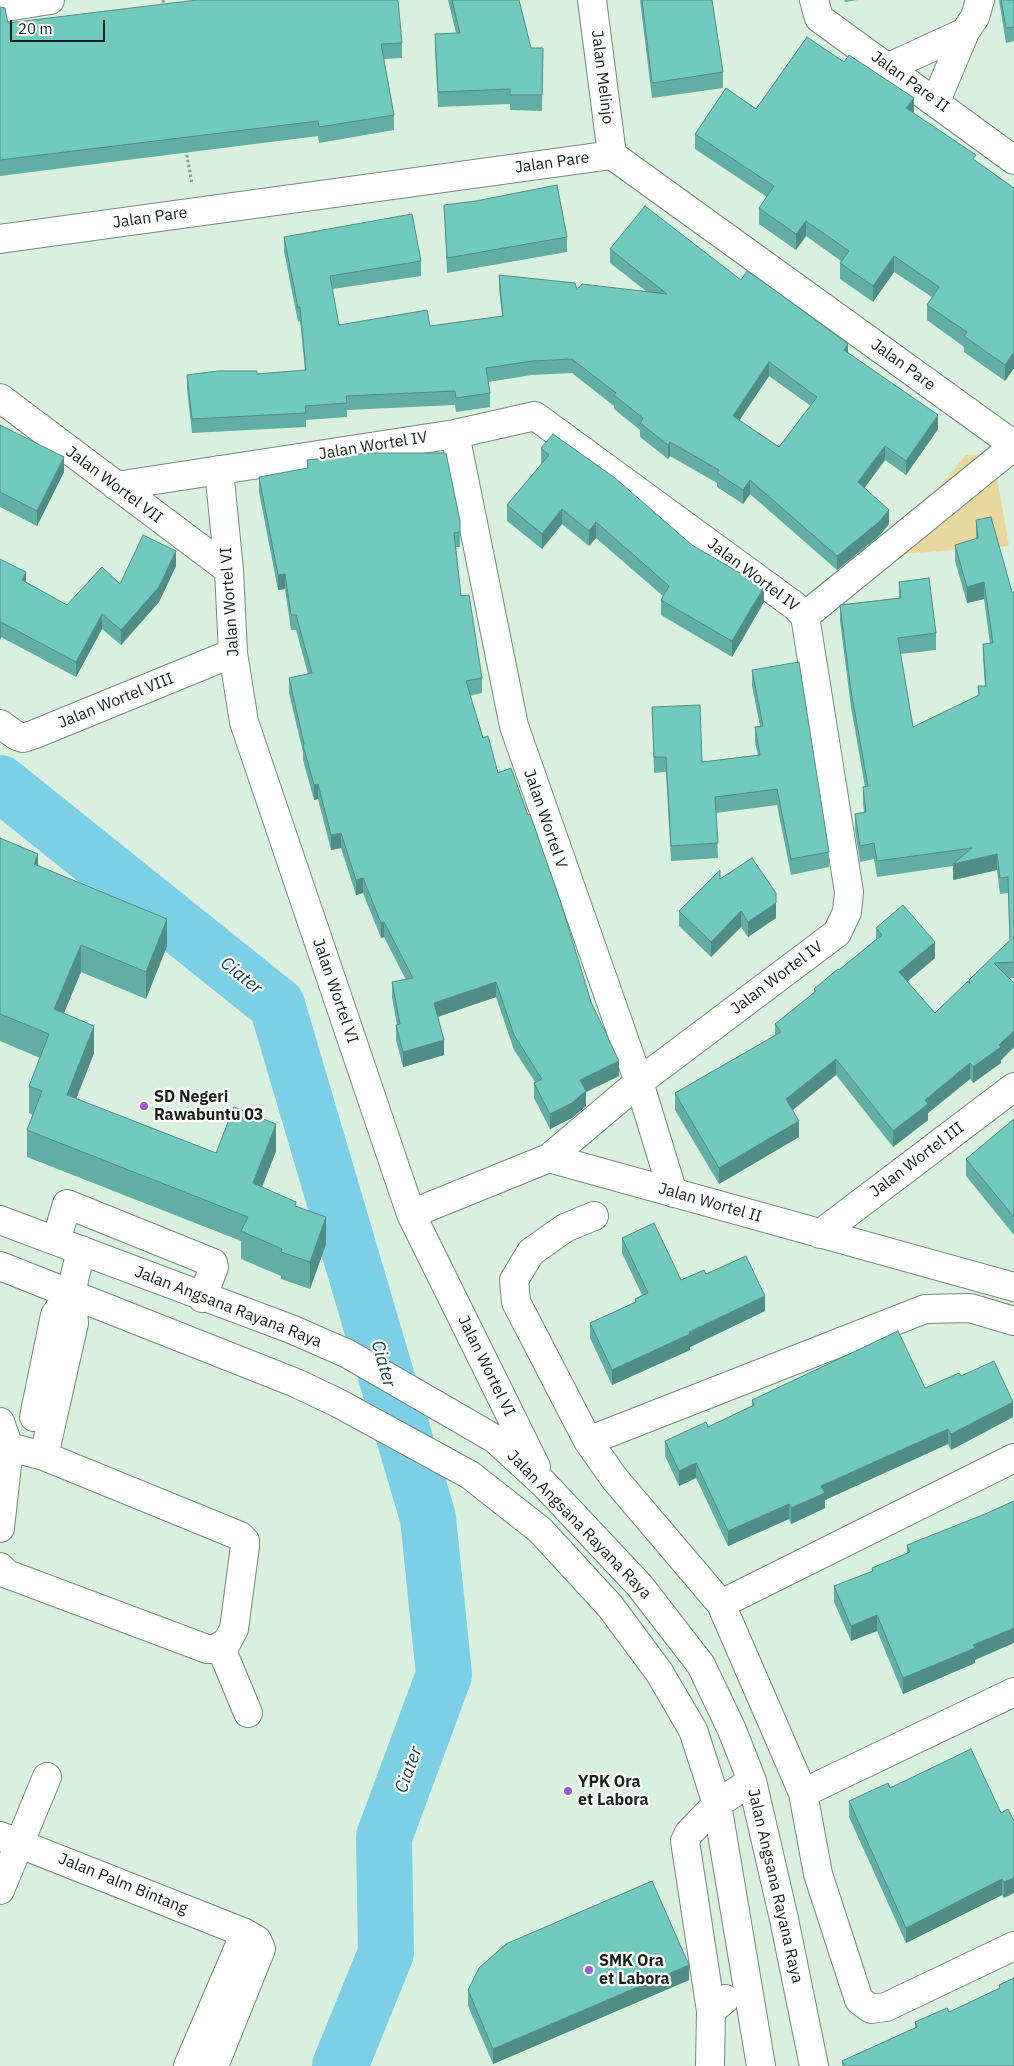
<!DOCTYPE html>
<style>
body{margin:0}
#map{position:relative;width:1014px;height:2066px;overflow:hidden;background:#d9f0df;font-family:"IBM Plex Sans",sans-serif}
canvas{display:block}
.scale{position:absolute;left:10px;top:20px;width:95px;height:22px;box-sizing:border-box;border:2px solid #18201a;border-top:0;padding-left:6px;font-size:15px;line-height:18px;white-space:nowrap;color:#18201a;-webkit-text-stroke:4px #fff;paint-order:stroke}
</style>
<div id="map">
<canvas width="1014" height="2066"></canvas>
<div class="scale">20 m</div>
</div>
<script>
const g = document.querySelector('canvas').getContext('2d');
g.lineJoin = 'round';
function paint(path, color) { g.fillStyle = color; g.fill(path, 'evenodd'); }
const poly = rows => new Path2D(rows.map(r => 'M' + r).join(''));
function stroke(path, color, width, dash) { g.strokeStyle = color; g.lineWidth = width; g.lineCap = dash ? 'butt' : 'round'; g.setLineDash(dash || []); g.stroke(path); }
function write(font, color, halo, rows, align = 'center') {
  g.font = font + ' "IBM Plex Sans",sans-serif'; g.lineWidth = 4.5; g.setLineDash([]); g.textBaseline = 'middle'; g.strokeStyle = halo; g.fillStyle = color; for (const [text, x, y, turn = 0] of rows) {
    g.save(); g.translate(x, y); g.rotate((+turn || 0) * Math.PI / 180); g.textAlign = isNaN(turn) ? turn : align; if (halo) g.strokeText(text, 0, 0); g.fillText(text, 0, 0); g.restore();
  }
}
const green = poly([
 [993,454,1009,546,901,554,895,540,966,455]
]);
const river = poly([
 [0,783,277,1005,428,1518,444,1675,384,1837,386,1953,340,2066]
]);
const path = poly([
 [163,0,164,8],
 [186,150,192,184]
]);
const minor = poly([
 [592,0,612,155],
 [814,0,819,18,1014,160],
 [0,8,50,0],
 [889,67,965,32],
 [936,101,965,32,975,17,980,0],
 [0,239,612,155,1014,445],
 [0,398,229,570],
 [455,434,514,726,639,1082,673,1193],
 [219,470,229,570,233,653,244,722,411,1214,536,1467],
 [116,486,455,434,535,416,795,606,805,616,849,892,847,912,837,933,639,1082,549,1158],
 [805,616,1014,446],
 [0,724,17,736,23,738,35,734,233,653],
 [411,1214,549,1158,1014,1287],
 [594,1216,565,1228,531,1252,514,1280,516,1302,588,1441,614,1478,721,1604,803,1793,818,1874,859,2000,871,2009,886,2007,1014,1946],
 [0,1220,291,1329,348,1354,495,1439,545,1485,640,1586,701,1665,732,1730,752,1781,784,1919,814,2066],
 [820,1234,1014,1087],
 [56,1241,67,1204,213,1263,214,1267,202,1298],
 [0,1266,296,1383,338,1403,470,1475,540,1530,610,1606,659,1672,693,1730,717,1804,761,2066],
 [34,1417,55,1315,71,1293],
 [0,1422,9,1447,0,1528],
 [588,1441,925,1309,970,1308,1014,1321],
 [44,1456,74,1323,71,1293,81,1250],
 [0,1567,7,1574,207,1649,215,1649,227,1642,234,1629,245,1546,245,1541,240,1536,44,1456,9,1447],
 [721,1604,1014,1458],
 [221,1648,248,1713],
 [803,1793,1014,1692],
 [0,1836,245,1933,257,1940,261,1949,214,2066],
 [0,1890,47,1777],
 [711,2011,685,1841,689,1833,717,1804,752,1781],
 [188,2066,245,1933],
 [710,2066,711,2011,725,1999]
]);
const wall = poly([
 [448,0,519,0,531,48,543,48,542,111,510,110,510,104,438,107,435,49,435,34,456,33],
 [640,0,712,0,723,72,723,88,652,98],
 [844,0,858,0,845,2],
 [999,0,1014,0,1014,41,1006,43],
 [0,7,8,23,402,43,402,58,384,59,394,115,394,130,319,143,318,136,0,176],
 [756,109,914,113,976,161,1014,188,1014,368,1005,381,964,352,964,347,927,320,927,305,932,297,894,272,873,302,840,279,840,263,841,261,806,236,796,250,759,224,759,208,767,197,695,149,695,134],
 [444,205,567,237,567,252,447,273],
 [284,237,421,261,421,276,332,289,339,325,430,326,502,316,499,289,499,275,577,290,646,291,610,263,610,249,741,280,848,353,938,429,906,475,885,460,864,488,889,524,879,536,837,570,750,494,743,504,717,487,717,483,670,456,668,459,640,437,640,430,614,409,614,406,572,373,532,375,488,382,490,393,490,407,456,412,455,405,347,410,347,417,306,420,306,427,192,433,187,389,187,375,257,374,305,370,300,321,298,322,284,251],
 [769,376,811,406,779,447,739,420],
 [0,425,64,472,37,526,0,507],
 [541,448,692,545,764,602,732,657,661,615,661,600,663,596,596,538,589,546,562,524,542,549,507,521,507,505,541,464],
 [307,460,460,521,460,547,456,547,461,596,482,678,482,693,470,696,483,738,498,773,619,1076,586,1092,586,1106,572,1118,550,1129,534,1098,534,1083,535,1082,514,1050,496,997,438,1017,444,1055,403,1067,396,1040,396,1025,397,1025,392,997,392,982,406,980,384,937,381,938,363,893,356,895,341,848,331,850,318,799,314,800,303,760,303,752,289,693,289,678,308,674,296,630,291,630,285,589,278,590,259,492,259,477,307,469],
 [976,520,1012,592,1014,592,1014,978,1009,978,1014,983,1014,1047,1001,1060,1001,1063,973,1083,970,1079,928,1113,928,1120,893,1147,836,1075,793,1110,799,1137,719,1184,675,1110,675,1093,775,1036,775,1024,814,993,814,989,839,970,876,939,876,928,935,958,907,982,935,1013,969,983,969,980,1010,941,1008,893,1000,894,997,870,953,880,953,866,877,877,874,859,860,862,855,830,855,814,864,813,863,803,863,787,865,787,851,707,840,621,840,605,899,598,899,582,936,633,936,650,900,654,913,727,978,696,978,686,985,686,983,660,983,644,990,644,984,599,967,603,955,561,955,545,976,539],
 [0,559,26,582,67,605,120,584,176,566,159,602,121,645,102,629,76,677,1,637,0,640],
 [752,670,829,852,829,867,791,875,777,805,716,813,718,858,671,861,666,772,654,773,652,707,702,762,758,755,755,742,755,727,760,726,752,686],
 [0,838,38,865,167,946,146,999,81,972,64,1013,94,1053,76,1099,216,1153,276,1151,262,1187,296,1206,326,1244,310,1289,281,1279,281,1276,241,1259,241,1241,27,1157,27,1130,33,1115,29,1113,29,1086,40,1058,0,1041],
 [720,879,776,918,748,937,741,927,711,957,679,926,679,911],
 [1014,1119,1014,1235,966,1176,966,1159],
 [622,1238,681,1280,706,1274,765,1311,690,1347,690,1350,612,1385,590,1338,590,1323,635,1302,635,1299,642,1295,622,1253],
 [961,1376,1013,1417,951,1450,948,1444,825,1500,825,1508,791,1524,789,1519,728,1546,696,1478,679,1486,665,1456,665,1441,708,1427,752,1406,752,1400,925,1388],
 [907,1545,975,1660,975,1663,903,1694,877,1631,851,1641,834,1602,834,1586,872,1571,872,1568,907,1553],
 [890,1788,1001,1813,1008,1809,1004,1898,1002,1895,906,1943,849,1817,849,1801],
 [1014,1978,1014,2066,842,2066,842,2061,915,2028,915,2022,949,2012,999,1989,999,1985],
 [689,1980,493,2064,468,2006,468,1990]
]);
const shadedWall = poly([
 [914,98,914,113,906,108],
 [806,221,806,236,796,250,796,234],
 [894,256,894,272,873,302,873,286],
 [848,344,848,358,844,350],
 [1014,352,1014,368,1005,381,1005,365],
 [769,362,769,376,733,430,733,416],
 [938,415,938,429,906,475,906,461],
 [670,442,670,456,668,459,668,445],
 [885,446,885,460,858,497,858,482],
 [64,457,64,472,37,526,37,511],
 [750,480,750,494,743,504,743,490],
 [562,509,562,524,542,549,542,534],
 [889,510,889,524,879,536,837,570,837,556],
 [596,522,596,538,589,546,589,531],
 [176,551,176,566,159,602,121,645,121,630],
 [26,572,26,587,22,580],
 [285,574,285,589,278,590,278,575],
 [984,582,984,599,967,603,967,587],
 [764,587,764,602,732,657,732,641],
 [102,614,102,629,76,677,76,662],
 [1,622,1,637,0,640,0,625],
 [318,784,318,799,314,800,314,785],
 [341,833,341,848,331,850,331,835],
 [38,854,38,881,34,864],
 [997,854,997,870,953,880,953,864],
 [363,878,363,893,356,895,356,880],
 [776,903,776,918,748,937,748,922],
 [741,911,741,927,711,957,711,942],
 [167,919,167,946,146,999,146,972],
 [384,922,384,937,381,938,381,923],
 [935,942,935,958,899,988,899,972],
 [81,945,81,972,54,1037,54,1009],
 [496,982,496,997,434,1018,434,1003],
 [94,1026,94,1053,67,1122,67,1095],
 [1014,1031,1014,1047,1001,1060,1001,1063,973,1083,973,1067,999,1045],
 [444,1040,444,1055,403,1067,403,1052],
 [836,1059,836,1075,786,1115,786,1099],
 [619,1061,619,1076,586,1092,586,1106,572,1118,550,1129,550,1114,580,1080],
 [970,1063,970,1079,928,1113,928,1120,893,1147,893,1131,925,1100],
 [799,1121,799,1137,719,1184,719,1168],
 [276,1124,276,1151,253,1210,253,1183],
 [326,1217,326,1244,310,1289,310,1262],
 [765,1296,765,1311,690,1347,690,1350,612,1385,612,1370],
 [1013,1402,1013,1417,951,1450,951,1434],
 [948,1429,948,1444,825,1500,825,1508,791,1524,791,1508,821,1486],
 [696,1463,696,1478,679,1486,679,1471],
 [789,1504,789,1519,728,1546,728,1531],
 [877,1615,877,1631,851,1641,851,1626],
 [1014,1628,1014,1643,975,1660,975,1663,903,1694,903,1678,973,1645],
 [1014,1878,1014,1893,1004,1898,1004,1882],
 [1002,1879,1002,1895,906,1943,906,1928],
 [689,1965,689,1980,493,2064,493,2049]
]);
const building = poly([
 [197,0,398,0,402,43,381,44,394,115,319,127,318,121,0,160,0,7,5,8,8,23,197,0],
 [452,0,519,0,531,48,543,48,542,95,510,95,510,89,438,92,435,34,460,33,452,0],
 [642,0,712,0,723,72,652,83,642,0],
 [1001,0,1014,0,1014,27,1006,28,1001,0],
 [807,37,844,62,849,55,914,98,906,108,976,155,973,159,1014,188,1014,352,1005,365,964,336,967,332,927,305,939,287,894,256,873,286,840,263,849,251,806,221,796,234,759,208,774,186,695,134,726,88,756,109,807,37],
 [557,185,567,237,447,258,444,205,476,201,557,185],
 [645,206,741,280,747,271,773,289,848,344,844,350,938,415,906,461,885,446,858,482,889,510,879,522,837,556,750,480,743,490,717,473,719,470,670,442,668,445,640,423,643,418,614,395,616,393,572,359,532,361,486,368,490,393,456,398,455,391,346,396,347,403,305,406,306,413,192,419,187,375,218,371,257,371,257,374,306,370,300,307,298,308,284,237,412,214,421,261,330,276,339,325,427,310,430,326,503,316,499,275,575,283,577,290,582,284,667,294,610,249,645,206],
 [769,362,817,397,779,447,733,416,769,362],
 [0,425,64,457,37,511,0,492,0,425],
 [553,434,615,478,692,545,764,587,732,641,661,600,669,586,596,522,589,531,562,509,542,534,507,505,549,455,541,448,553,434],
 [369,453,446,453,460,521,460,532,454,533,461,596,469,595,482,678,466,681,483,738,488,736,498,773,511,768,528,815,530,814,561,903,591,1002,619,1061,580,1080,586,1091,572,1103,550,1114,534,1083,542,1079,514,1035,496,982,434,1003,444,1040,403,1052,396,1025,400,1024,392,982,413,978,384,922,381,923,363,878,356,880,341,833,331,835,318,784,314,785,303,745,304,744,289,678,312,673,296,615,291,615,285,574,278,575,259,477,308,468,307,460,369,453],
 [991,517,1012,592,1014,592,1014,962,994,963,1014,983,1014,1031,999,1045,1001,1047,973,1067,970,1063,925,1100,928,1104,893,1131,836,1059,786,1099,799,1121,719,1168,675,1093,781,1032,775,1024,816,991,814,989,838,969,839,970,882,935,876,928,903,905,935,942,899,972,935,1013,968,981,970,984,969,980,1010,940,1008,877,1000,878,997,854,953,864,972,848,877,861,874,843,860,846,855,814,866,812,863,787,868,786,851,691,840,605,901,598,899,582,929,578,936,633,898,638,913,727,979,695,978,686,986,686,983,644,993,643,984,582,967,587,955,545,978,538,976,520,991,517],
 [143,535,176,551,159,587,121,630,102,614,76,662,1,622,0,625,0,559,26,572,22,580,67,605,102,567,120,584,143,535],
 [799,662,829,852,791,859,777,789,715,797,718,843,671,846,666,757,654,757,652,707,700,705,702,762,760,755,755,727,763,726,752,670,799,662],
 [0,838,38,854,34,864,167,919,146,972,81,945,54,1009,94,1026,67,1095,216,1153,234,1107,276,1124,253,1183,296,1202,295,1206,326,1217,310,1262,281,1252,282,1249,241,1231,248,1217,27,1130,42,1091,29,1086,49,1034,0,1014,0,838],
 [752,858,776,893,776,903,748,922,741,911,711,942,679,911,720,870,720,879,752,858],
 [1014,1119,1014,1217,966,1159,1014,1119],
 [654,1223,681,1280,704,1270,706,1274,746,1256,765,1296,689,1332,690,1334,612,1370,590,1323,636,1302,635,1299,648,1293,622,1238,654,1223],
 [898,1331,925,1388,959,1373,961,1376,994,1361,1013,1402,951,1434,948,1429,821,1486,825,1493,791,1508,789,1504,728,1531,696,1463,679,1471,665,1441,706,1422,708,1427,754,1405,752,1400,898,1331],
 [1014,1501,1014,1628,973,1645,975,1648,903,1678,877,1615,851,1626,834,1586,873,1571,872,1568,910,1552,907,1545,985,1514,1014,1501],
 [971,1749,1001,1813,1008,1809,1014,1821,1014,1878,1004,1882,1002,1879,906,1928,849,1801,888,1783,890,1788,971,1749],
 [652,1881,689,1965,493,2049,468,1990,479,1968,506,1944,652,1881],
 [1014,1978,1014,2066,845,2066,842,2061,917,2027,915,2022,947,2008,949,2012,1000,1988,999,1985,1014,1978]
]);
const markers = [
 [144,1106,5,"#9e59ce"],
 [568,1791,5,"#9e59ce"],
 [589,1970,5,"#9e59ce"]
];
const streetNames = [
 ["Jalan Melinjo",602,77,83],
 ["Jalan Pare II",910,82,36],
 ["Jalan Pare",552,163,-8],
 ["Jalan Pare",150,218,-8],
 ["Jalan Pare",903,365,36],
 ["Jalan Wortel IV",373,446,-9],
 ["Jalan Wortel VII",114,485,37],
 ["Jalan Wortel IV",753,575,37],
 ["Jalan Wortel VI",230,602,-94],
 ["Jalan Wortel VIII",116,701,-22],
 ["Jalan Wortel V",545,819,71],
 ["Jalan Wortel IV",777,978,-37],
 ["Jalan Wortel VI",335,991,71],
 ["Jalan Wortel III",917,1160,-37],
 ["Jalan Wortel II",710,1203,16],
 ["Jalan Angsana Rayana Raya",228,1307,21],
 ["Jalan Wortel VI",486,1366,64],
 ["Jalan Angsana Rayana Raya",579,1525,46],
 ["Jalan Palm Bintang",123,1884,22],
 ["Jalan Angsana Rayana Raya",775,1886,77]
];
const poiNames = [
 ["SD Negeri",154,1097],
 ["Rawabuntu 03",154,1115],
 ["YPK Ora",578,1782],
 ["et Labora",578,1800],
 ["SMK Ora",599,1961],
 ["et Labora",599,1979]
];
const waterNames = [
 ["Ciater",241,976,39],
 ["Ciater",383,1364,74],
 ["Ciater",409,1770,-70]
];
paint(green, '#e9d7a0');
stroke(river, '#7ccfe5', 56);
stroke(minor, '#74897a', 30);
stroke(path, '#8a9b8e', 3, [2.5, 2.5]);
stroke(minor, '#fff', 28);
paint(wall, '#62aea4');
paint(shadedWall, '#508d86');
paint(building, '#72cabf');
stroke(building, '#508d86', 1);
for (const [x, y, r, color] of markers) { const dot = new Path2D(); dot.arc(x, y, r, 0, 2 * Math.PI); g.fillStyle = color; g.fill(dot); stroke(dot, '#fff', 2); }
write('16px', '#18201a', '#fff', streetNames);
write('bold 16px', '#18201a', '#fff', poiNames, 'left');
write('italic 18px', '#1d444e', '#fff', waterNames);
</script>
